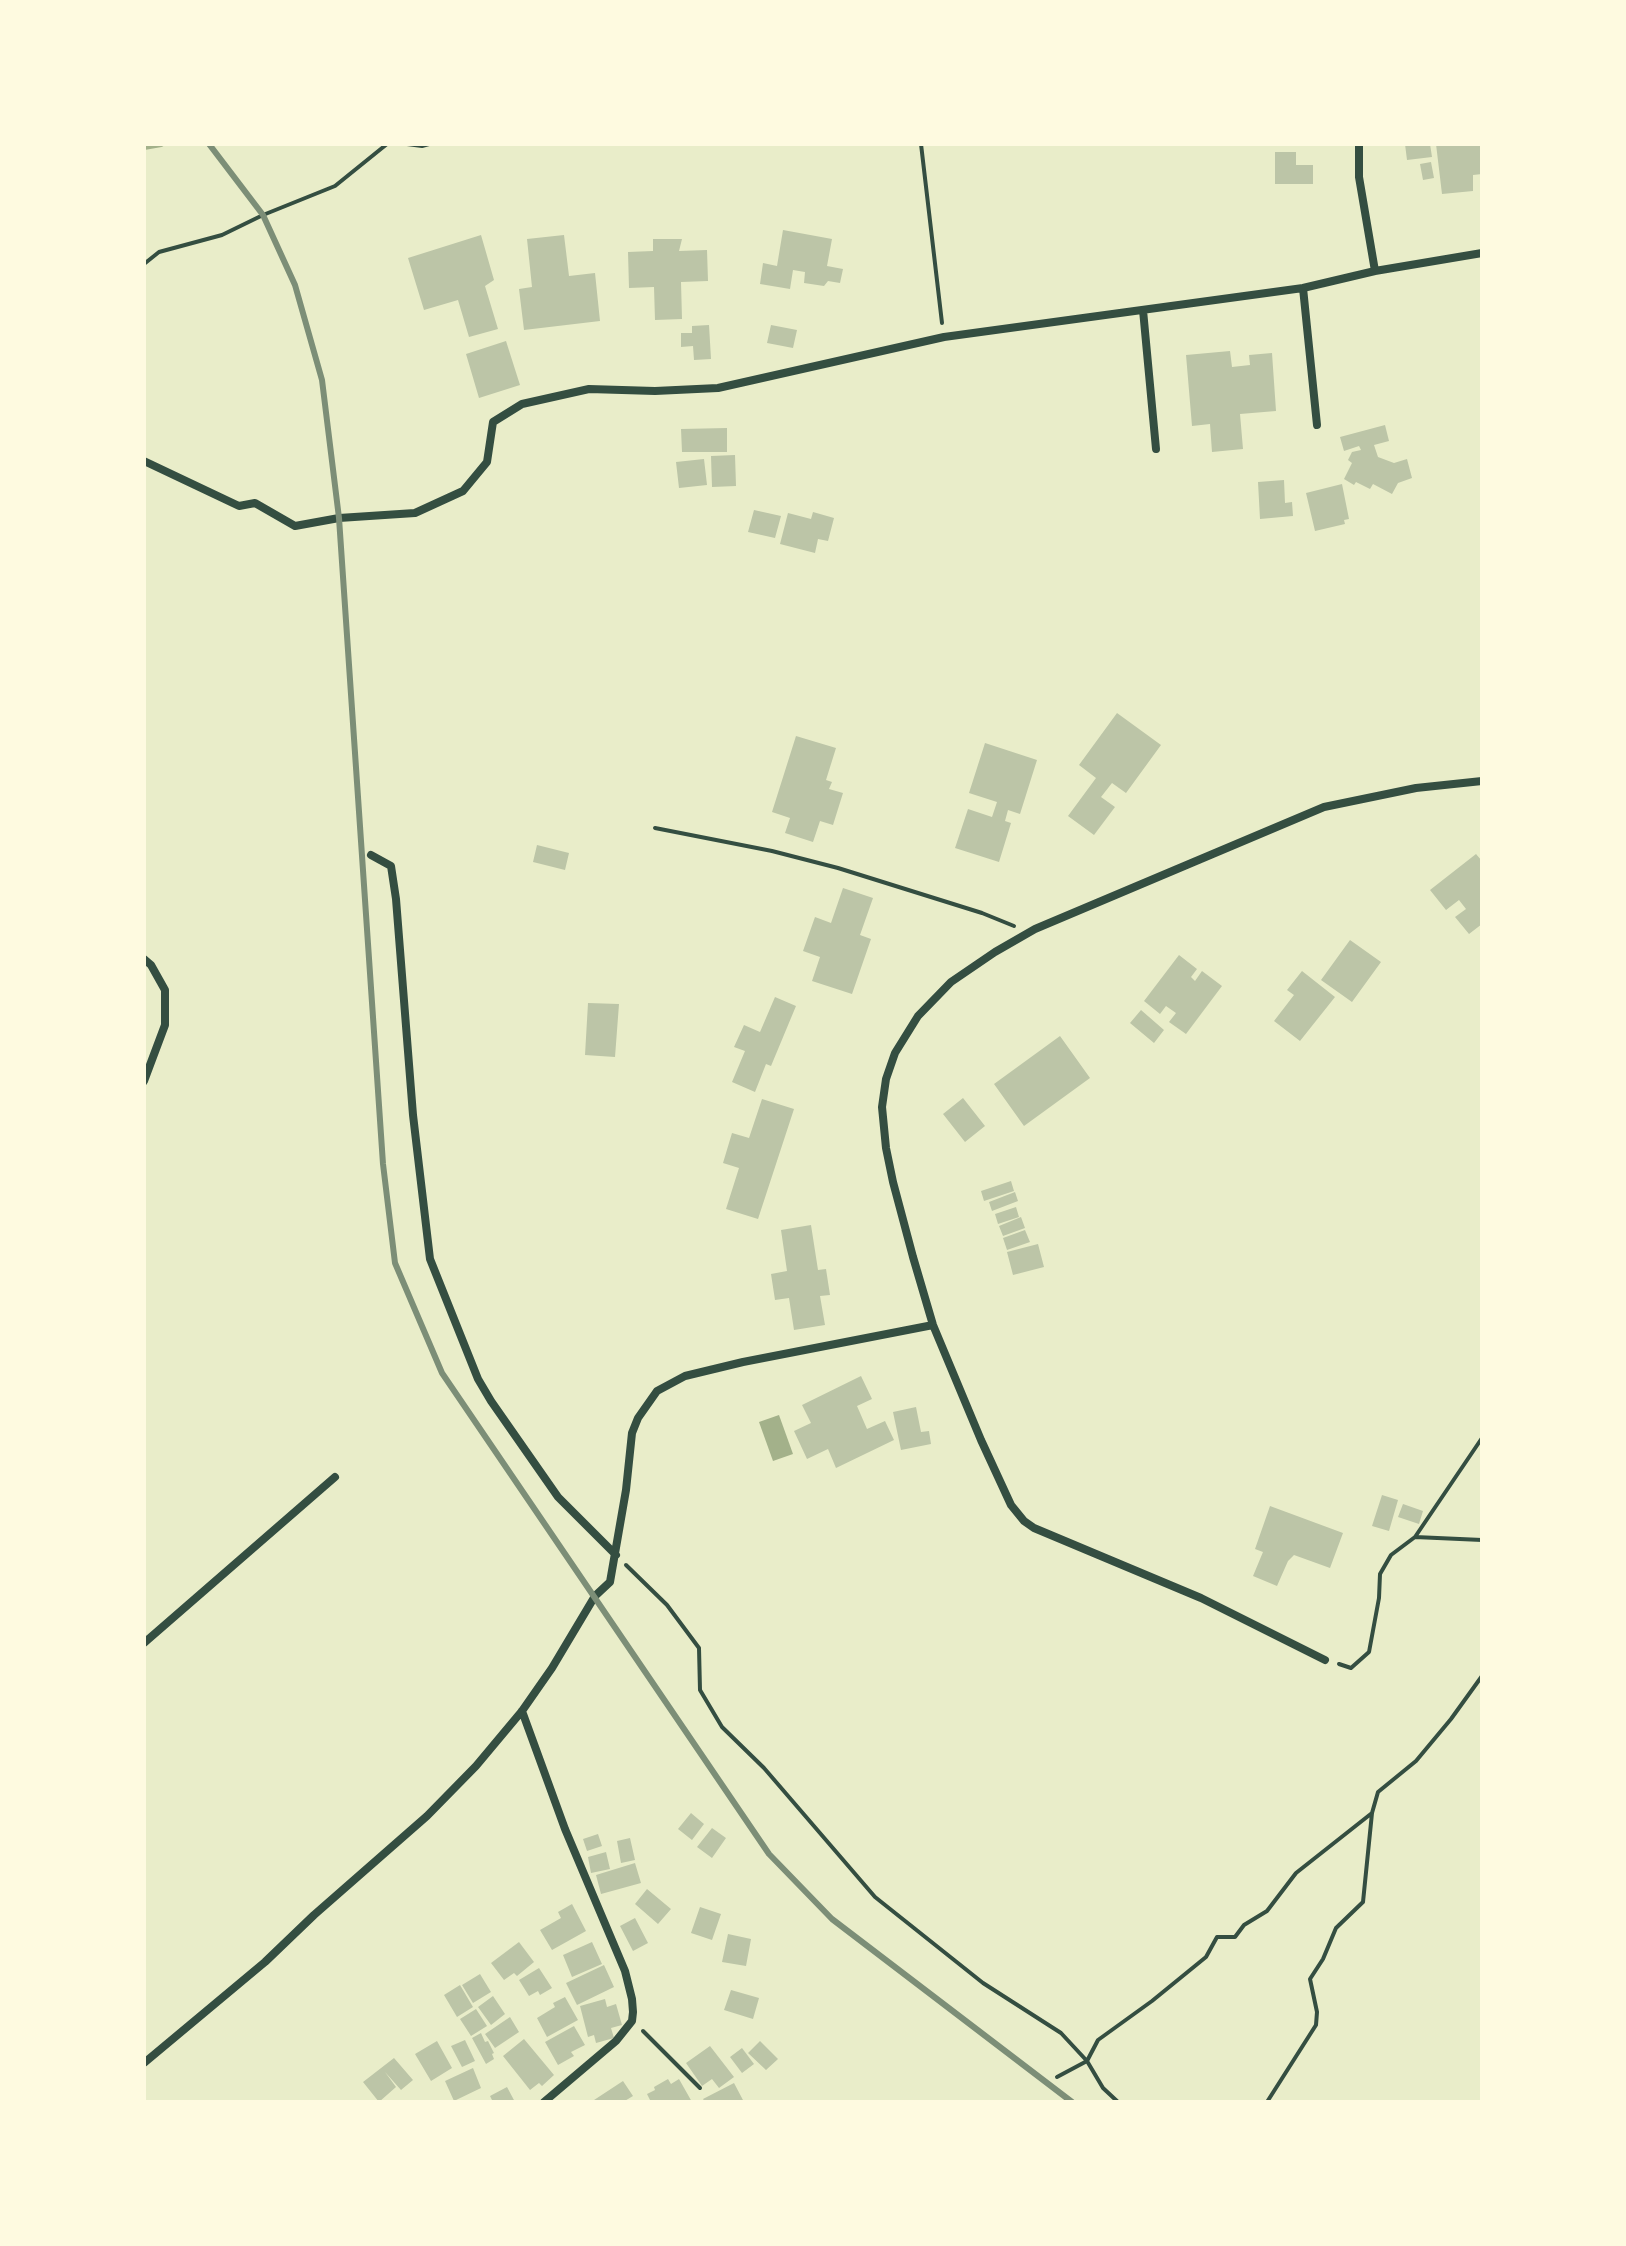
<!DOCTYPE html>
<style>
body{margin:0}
#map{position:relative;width:1626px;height:2246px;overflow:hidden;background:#e9edc9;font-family:Merriweather,serif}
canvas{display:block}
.frame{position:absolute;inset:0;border:146px solid #fefae0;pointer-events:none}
</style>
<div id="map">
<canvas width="1626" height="2246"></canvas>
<div class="frame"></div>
</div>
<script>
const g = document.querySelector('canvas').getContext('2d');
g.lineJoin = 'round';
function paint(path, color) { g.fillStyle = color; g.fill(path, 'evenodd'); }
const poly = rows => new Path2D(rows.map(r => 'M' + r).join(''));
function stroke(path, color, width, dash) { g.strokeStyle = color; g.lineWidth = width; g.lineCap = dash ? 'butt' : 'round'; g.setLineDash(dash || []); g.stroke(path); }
const water = poly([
 [779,1415,793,1454,773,1461,759,1422]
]);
const stream = poly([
 [144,147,161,144]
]);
const building = poly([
 [1405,144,1430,144,1432,157,1407,160],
 [1436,144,1482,144,1482,174,1473,175,1473,191,1442,194],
 [1275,152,1296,152,1296,165,1313,165,1313,184,1275,184],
 [1431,162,1434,178,1423,180,1420,164],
 [783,230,832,239,827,266,843,269,840,283,828,281,824,286,804,283,805,272,793,270,790,289,760,284,763,263,777,266],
 [481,235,494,280,485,286,498,329,469,337,458,300,424,310,408,258],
 [564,235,569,276,595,273,600,321,524,330,519,289,532,287,527,239],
 [653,239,682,239,679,251,707,250,708,281,681,282,682,319,655,320,654,287,629,288,628,252,653,251],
 [709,325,711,359,694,360,693,346,681,347,681,333,692,333,692,326],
 [771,325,797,330,793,348,767,343],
 [506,341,520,385,479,398,466,354],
 [1230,351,1232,367,1250,365,1249,355,1272,353,1276,411,1240,414,1243,449,1212,452,1210,424,1192,426,1186,355],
 [1385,425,1389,441,1374,445,1378,457,1394,463,1407,459,1412,478,1398,483,1392,494,1373,484,1370,489,1356,482,1354,485,1344,479,1352,463,1348,460,1352,452,1361,450,1359,446,1344,451,1340,437],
 [727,428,727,452,682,452,681,429],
 [735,455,736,486,712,487,711,456],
 [704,459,707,485,679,488,676,462],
 [1284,480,1285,503,1292,502,1293,516,1260,519,1258,482],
 [1342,484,1349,519,1344,520,1345,524,1315,531,1306,493],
 [754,510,781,516,775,538,748,532],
 [813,512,834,518,828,541,818,539,815,553,780,544,788,513,811,519],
 [1117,713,1161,745,1126,793,1112,783,1101,797,1115,807,1094,835,1068,816,1096,778,1079,765],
 [796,736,836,748,826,780,832,782,829,789,843,793,833,825,820,821,813,842,785,833,790,818,772,812],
 [985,743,1037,760,1020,814,1008,810,1005,821,1011,823,999,862,955,848,968,809,992,817,997,802,969,793],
 [537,845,569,853,565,870,533,862],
 [1476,854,1482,861,1482,924,1469,934,1455,917,1466,909,1459,900,1446,910,1430,890],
 [843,888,873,898,860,935,871,939,852,994,812,981,820,957,803,951,815,917,831,923],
 [1350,940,1381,962,1352,1002,1321,980],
 [1179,955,1197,969,1191,977,1195,981,1202,971,1222,986,1186,1034,1169,1022,1176,1013,1166,1006,1160,1014,1144,1001],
 [1302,971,1335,997,1300,1041,1274,1021,1294,995,1287,990],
 [775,997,796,1006,771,1066,766,1064,755,1092,732,1082,745,1051,734,1047,744,1025,760,1032],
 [588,1003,619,1004,615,1057,585,1055],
 [1141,1010,1164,1030,1154,1043,1130,1023],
 [1060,1036,1090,1078,1024,1126,994,1084],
 [963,1098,985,1126,965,1142,943,1114],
 [762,1099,794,1109,758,1219,726,1209,739,1168,723,1163,732,1133,749,1138],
 [1011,1181,1014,1191,984,1201,981,1191],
 [1015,1192,1018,1201,992,1211,989,1202],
 [1016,1207,1019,1217,998,1224,995,1214],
 [1021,1217,1025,1228,1003,1236,999,1226],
 [811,1225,818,1270,826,1269,830,1295,820,1296,825,1325,794,1330,789,1298,775,1300,771,1274,787,1271,781,1230],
 [1025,1230,1030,1242,1007,1250,1003,1238],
 [1038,1244,1044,1267,1013,1275,1007,1252],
 [861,1376,872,1399,857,1406,867,1429,885,1421,894,1440,836,1468,828,1449,807,1459,794,1431,811,1423,802,1405],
 [916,1407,921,1432,929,1431,931,1444,901,1450,893,1412],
 [1382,1495,1398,1500,1389,1531,1372,1526],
 [1403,1504,1423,1511,1419,1524,1398,1517],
 [1270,1506,1343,1533,1330,1568,1294,1555,1288,1561,1277,1586,1253,1576,1263,1552,1255,1549],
 [691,1813,704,1824,692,1840,678,1829],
 [712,1828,726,1838,712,1858,697,1847],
 [598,1834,602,1846,587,1851,583,1839],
 [630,1838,635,1860,621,1863,617,1841],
 [606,1852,610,1869,591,1873,588,1857],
 [635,1863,641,1883,601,1894,596,1875],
 [647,1889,671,1909,658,1924,635,1904],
 [572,1904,586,1931,552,1950,540,1930,561,1918,558,1912],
 [700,1907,721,1914,712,1940,691,1933],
 [635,1918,648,1943,633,1951,620,1926],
 [728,1934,751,1939,746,1966,722,1962],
 [519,1942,534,1962,517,1976,514,1973,504,1980,491,1963],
 [592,1942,602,1964,572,1977,563,1955],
 [604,1965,614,1987,577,2005,566,1983],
 [539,1968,552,1988,540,1995,538,1991,529,1996,519,1980],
 [480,1974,491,1992,473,2003,462,1985],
 [460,1985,473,2007,457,2017,444,1995],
 [731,1990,759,1998,753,2019,724,2010],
 [493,1996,505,2014,491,2025,478,2007],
 [565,1997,578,2020,547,2037,537,2018,555,2007,553,2003],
 [605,1999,607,2007,616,2004,622,2025,611,2028,614,2038,596,2043,594,2035,588,2037,580,2006],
 [476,2009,487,2026,471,2036,460,2019],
 [510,2017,519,2032,495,2048,485,2034],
 [574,2026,585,2045,571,2052,574,2056,558,2065,545,2042],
 [481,2033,485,2042,488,2041,494,2053,492,2054,494,2059,486,2064,472,2038],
 [524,2039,554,2075,542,2086,539,2083,530,2090,503,2056],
 [465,2040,475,2061,462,2067,451,2046],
 [437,2041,452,2068,431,2081,415,2054],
 [760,2041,778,2059,766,2070,748,2053],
 [710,2046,734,2077,719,2088,712,2079,702,2086,686,2063],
 [742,2048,754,2064,742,2073,730,2057],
 [394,2058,413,2080,401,2090,385,2072,396,2087,379,2102,363,2082],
 [473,2068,481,2088,454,2101,445,2081],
 [668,2079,671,2084,679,2079,692,2102,651,2102,647,2094,655,2090,654,2087],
 [623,2081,633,2096,623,2102,591,2102],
 [734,2083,744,2102,705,2102,703,2099],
 [507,2087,515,2102,493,2102,490,2096]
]);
const path = poly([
 [407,144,422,146,429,144],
 [921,144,942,323],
 [144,264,159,252,222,235,263,215,335,186,387,144],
 [655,828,772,851,838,868,982,913,1014,926],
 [1415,1537,1482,1438],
 [626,1565,667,1605,699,1648,700,1690,722,1727,764,1768,875,1897,983,1983,1061,2033,1087,2061,1103,2088,1118,2102],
 [1339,1664,1351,1668,1369,1652,1379,1598,1380,1574,1391,1555,1415,1537,1482,1540],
 [643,2031,700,2088],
 [1057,2077,1087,2061,1098,2040,1152,2001,1206,1957,1217,1937,1235,1937,1244,1925,1267,1911,1296,1873,1372,1813],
 [1267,2102,1316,2025,1317,2012,1310,1979,1323,1959,1336,1928,1363,1902,1372,1813,1378,1792,1416,1761,1451,1719,1482,1676]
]);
const minor = poly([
 [1359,144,1359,177,1375,271],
 [1303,288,1317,425],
 [1143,310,1156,449],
 [144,461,239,506,255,503,295,526,339,518,415,513,463,491,487,462,493,422,522,404,589,389,655,391,718,388,944,337,1303,288,1375,271,1482,253],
 [371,855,391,866,396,899,413,1115,430,1259,478,1379,491,1401,558,1497,616,1555],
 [144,959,151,965,165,990,165,1025,144,1081],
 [144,1643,335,1477],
 [1325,1660,1201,1598,1034,1528,1024,1521,1011,1505,981,1440,933,1325,913,1257,893,1182,886,1148,882,1107,886,1079,895,1053,918,1016,951,982,995,952,1035,929,1324,807,1416,788,1482,781],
 [522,1711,565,1829,625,1971,632,1999,633,2012,632,2021,616,2041,544,2102],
 [144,2063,265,1962,314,1915,427,1816,476,1766,522,1711,552,1668,595,1596,610,1582,626,1490,632,1433,638,1418,657,1391,685,1376,743,1362,933,1325]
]);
const rail = poly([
 [209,144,263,215,295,285,322,380,339,518,383,1164,395,1263,442,1373,769,1854,832,1919,1072,2102]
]);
paint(water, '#a3b18a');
stroke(stream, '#a3b18a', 6);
paint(building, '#bcc5a7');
stroke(path, '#344e41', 4);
stroke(minor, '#344e41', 8);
stroke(rail, '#7c8e77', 6);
</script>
